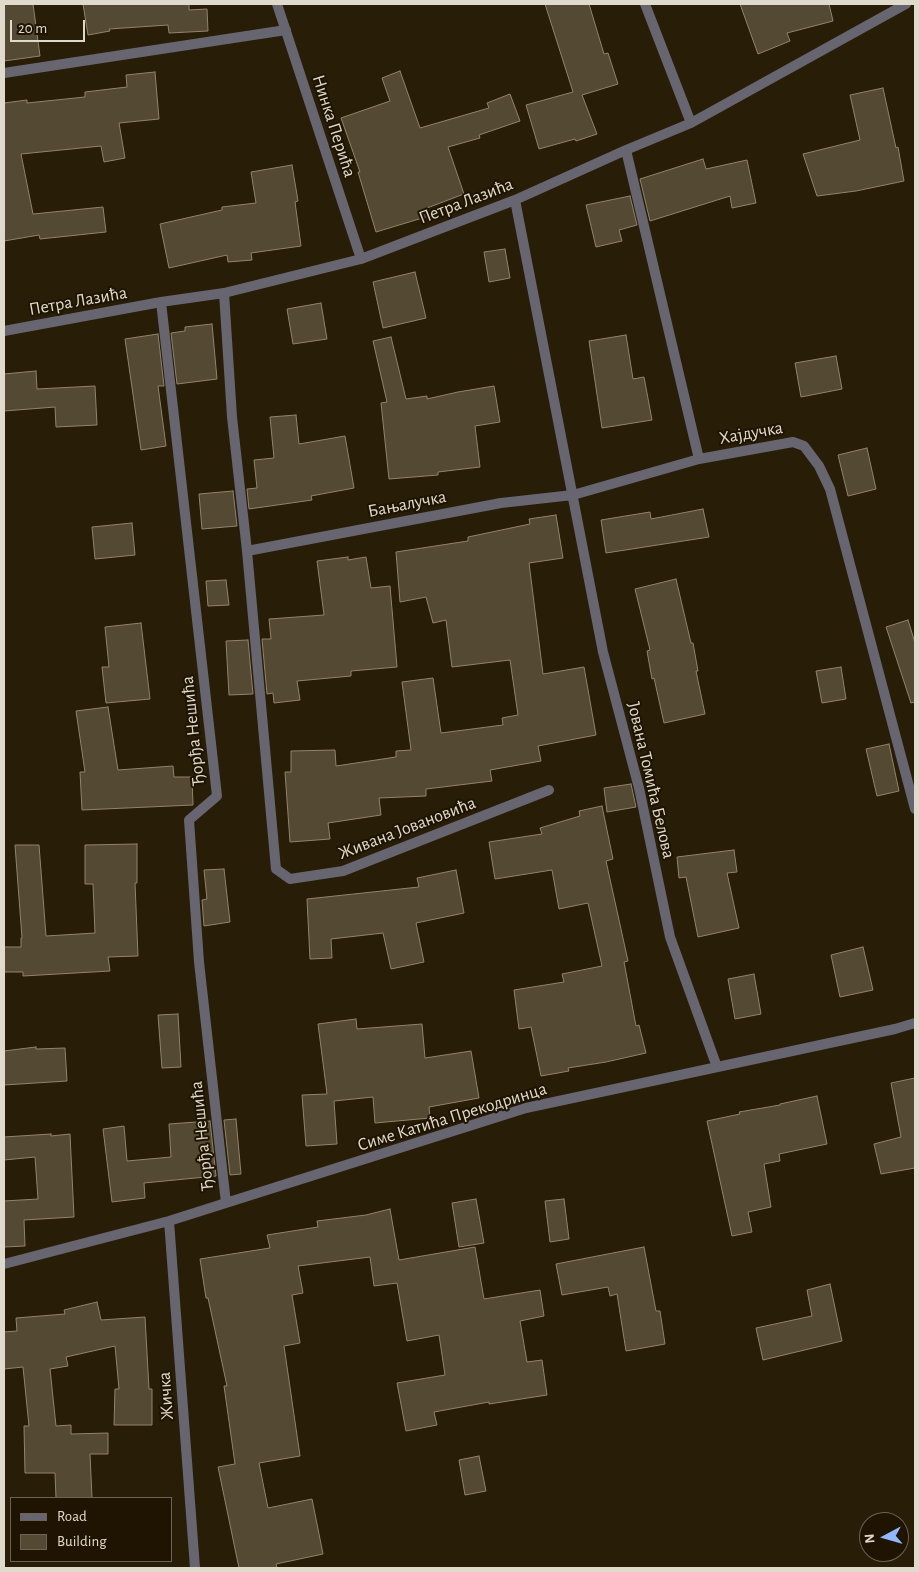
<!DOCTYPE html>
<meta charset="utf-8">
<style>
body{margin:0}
#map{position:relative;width:919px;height:1572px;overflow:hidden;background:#281d07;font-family:"Alegreya Sans",sans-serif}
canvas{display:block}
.frame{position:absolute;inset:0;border:5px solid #e0dacc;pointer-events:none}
.legend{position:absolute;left:10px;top:1497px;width:162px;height:65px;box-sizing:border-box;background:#1e1401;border:1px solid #6c6352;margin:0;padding:6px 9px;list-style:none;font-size:15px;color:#e0dacc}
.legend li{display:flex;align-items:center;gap:10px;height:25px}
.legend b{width:25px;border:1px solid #6c6352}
.north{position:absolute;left:859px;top:1512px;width:50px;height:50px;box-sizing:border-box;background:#1e1401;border:1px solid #6c6352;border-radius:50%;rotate:264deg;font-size:14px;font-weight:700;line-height:20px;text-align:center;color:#e0dacc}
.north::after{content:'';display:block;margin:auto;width:18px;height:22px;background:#91b8fd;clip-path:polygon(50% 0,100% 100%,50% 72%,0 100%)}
.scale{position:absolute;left:10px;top:20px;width:75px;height:22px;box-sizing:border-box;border:2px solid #e0dacc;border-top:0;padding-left:6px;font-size:15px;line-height:18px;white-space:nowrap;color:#e0dacc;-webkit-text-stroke:4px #1e1401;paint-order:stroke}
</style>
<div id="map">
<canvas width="919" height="1572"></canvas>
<div class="frame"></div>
<ul class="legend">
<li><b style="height:6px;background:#676570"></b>Road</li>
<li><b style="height:14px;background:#544932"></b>Building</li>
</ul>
<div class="north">N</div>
<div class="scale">20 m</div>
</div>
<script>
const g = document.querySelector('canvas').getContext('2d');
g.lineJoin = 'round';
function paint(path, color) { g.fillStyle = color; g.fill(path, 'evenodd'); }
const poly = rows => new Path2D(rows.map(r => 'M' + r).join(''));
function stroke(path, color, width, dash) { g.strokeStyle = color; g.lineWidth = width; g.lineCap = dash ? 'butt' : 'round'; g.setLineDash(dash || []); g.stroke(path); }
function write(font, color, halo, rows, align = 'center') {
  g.font = font + ' "Alegreya Sans",sans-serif'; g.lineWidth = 4; g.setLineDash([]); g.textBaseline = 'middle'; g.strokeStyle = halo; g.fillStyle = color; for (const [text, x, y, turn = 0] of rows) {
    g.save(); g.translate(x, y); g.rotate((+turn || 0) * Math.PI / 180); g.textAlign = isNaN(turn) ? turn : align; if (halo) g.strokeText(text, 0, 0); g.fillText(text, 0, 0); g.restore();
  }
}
const building = poly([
 [4,4,33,4,40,56,4,61,4,4],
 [83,4,189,4,189,10,207,9,208,31,169,33,168,25,109,29,110,31,88,35,83,4],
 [545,4,589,4,604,54,608,53,618,84,582,95,597,134,576,141,575,139,539,149,526,105,573,92,545,4],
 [740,4,829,4,833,21,787,33,790,41,758,54,740,4],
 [400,71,420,128,489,108,487,103,510,94,520,121,479,135,480,138,448,147,464,194,427,208,429,216,376,232,358,172,360,172,341,118,390,101,382,78,400,71],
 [155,72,159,119,119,123,125,158,104,162,101,146,21,154,33,214,103,207,106,232,40,239,39,235,4,241,4,103,27,100,27,103,85,97,85,92,127,87,126,75,155,72],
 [883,88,896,148,898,147,904,181,856,191,817,196,803,154,860,140,850,95,883,88],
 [703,159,706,169,747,160,756,203,732,208,730,196,650,221,640,179,703,159],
 [292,165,298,201,295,202,301,246,251,253,252,260,228,262,227,255,169,268,160,224,222,210,222,207,256,203,251,172,292,165],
 [630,196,637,225,619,230,622,241,596,247,586,205,630,196],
 [505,249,510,278,489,282,484,252,505,249],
 [415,272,426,318,383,328,373,282,415,272],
 [321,303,327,339,293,344,287,309,321,303],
 [212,324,217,379,177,384,171,333,185,331,185,327,212,324],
 [158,334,164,386,158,386,166,446,141,450,125,339,158,334],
 [626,335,633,379,644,377,652,420,602,428,589,341,626,335],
 [391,337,406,399,427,396,427,399,458,392,494,386,500,422,475,426,480,467,438,472,438,475,389,479,381,403,387,402,373,341,391,337],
 [836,356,842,389,801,397,795,363,836,356],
 [36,371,37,389,95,386,97,425,56,427,55,407,4,411,4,374,36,371],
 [296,415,299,444,345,436,354,488,311,496,312,500,249,509,247,489,257,488,254,460,274,458,270,417,296,415],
 [867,448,876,489,848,496,838,455,867,448],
 [233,491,237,526,202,529,199,494,233,491],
 [703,509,709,537,606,553,601,520,650,512,651,519,703,509],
 [556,515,563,558,529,563,543,674,584,667,596,735,538,746,541,761,490,770,492,781,426,789,426,796,379,798,381,815,328,823,330,839,290,842,285,772,291,772,291,751,335,750,336,766,396,757,396,751,411,750,402,682,433,678,441,733,503,725,502,718,518,715,510,660,452,667,446,620,433,623,426,597,400,602,396,552,468,541,468,537,530,524,529,519,556,515],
 [132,523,135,555,95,559,92,527,132,523],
 [348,557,348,560,366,557,371,588,390,586,397,667,351,671,351,676,297,681,300,700,274,703,273,693,267,694,262,639,271,639,269,619,324,615,317,561,348,557],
 [676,579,691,643,693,643,698,671,696,671,705,714,664,723,654,678,652,679,647,651,650,650,635,589,676,579],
 [226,580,229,605,208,606,206,581,226,580],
 [908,620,915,643,915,702,911,703,886,627,908,620],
 [141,623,150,699,106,703,102,667,109,667,105,627,141,623],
 [248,640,253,694,229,695,226,641,248,640],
 [841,667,846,699,822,703,816,671,841,667],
 [108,707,118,770,173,766,174,777,192,777,193,805,82,810,80,772,85,772,76,711,108,707],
 [889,744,899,791,877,796,866,749,889,744],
 [631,784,636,807,607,812,604,788,631,784],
 [602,806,613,859,606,861,628,961,624,962,636,1026,639,1025,646,1053,606,1062,568,1068,569,1071,541,1076,531,1027,519,1029,514,990,564,982,562,974,602,966,588,903,559,909,552,870,495,879,489,842,542,834,540,828,580,816,579,811,602,806],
 [137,844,137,883,135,883,138,956,108,957,110,971,23,976,23,972,4,972,4,947,21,947,21,938,22,938,15,845,39,845,46,936,95,933,93,884,85,884,85,845,137,844],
 [734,850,737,872,727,873,739,928,698,937,686,877,679,878,677,857,734,850],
 [224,869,230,922,204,926,202,900,207,899,204,870,224,869],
 [456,870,464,913,416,923,424,962,391,969,383,933,331,939,332,958,310,959,307,899,419,887,417,878,456,870],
 [863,947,873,990,840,997,831,955,863,947],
 [754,974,761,1014,735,1019,728,979,754,974],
 [178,1014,181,1067,162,1068,158,1015,178,1014],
 [356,1019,357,1029,422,1024,425,1058,471,1051,479,1098,429,1107,430,1118,375,1123,373,1097,334,1101,337,1144,306,1146,302,1095,327,1094,318,1024,356,1019],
 [36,1047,36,1049,65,1048,67,1081,4,1085,4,1051,36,1047],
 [915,1078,915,1168,881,1174,874,1144,901,1137,891,1083,915,1078],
 [817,1096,827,1144,779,1154,780,1161,764,1164,771,1207,748,1212,752,1232,732,1236,707,1121,740,1114,739,1112,780,1105,780,1104,817,1096],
 [236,1119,241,1174,230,1175,224,1120,236,1119],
 [210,1121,216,1176,144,1183,145,1198,112,1202,103,1129,124,1126,127,1161,171,1157,169,1124,210,1121],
 [51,1134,51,1136,70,1134,74,1217,24,1220,25,1246,4,1247,4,1201,38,1199,35,1157,4,1160,4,1137,51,1134],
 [476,1199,484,1243,459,1247,452,1203,476,1199],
 [564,1199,569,1239,550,1242,545,1201,564,1199],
 [390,1209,399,1260,475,1247,484,1299,540,1290,544,1316,520,1321,527,1362,542,1360,547,1395,489,1404,489,1402,434,1412,437,1425,406,1431,397,1383,445,1375,439,1335,407,1341,397,1283,374,1286,370,1257,298,1266,303,1293,292,1295,300,1343,284,1346,300,1456,259,1463,268,1508,312,1499,323,1554,276,1564,277,1568,239,1568,218,1467,235,1464,224,1386,227,1386,208,1298,206,1298,200,1259,270,1248,267,1235,318,1227,317,1221,366,1215,390,1209],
 [644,1247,656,1311,660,1311,665,1344,626,1351,617,1294,610,1296,608,1287,562,1295,556,1264,644,1247],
 [830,1284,842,1341,763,1360,756,1328,812,1316,807,1290,830,1284],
 [97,1302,101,1320,145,1317,149,1389,152,1389,152,1425,114,1425,115,1389,119,1389,115,1346,66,1357,68,1366,50,1369,56,1426,71,1425,71,1434,108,1433,108,1454,90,1454,92,1498,56,1498,55,1473,25,1473,24,1426,29,1426,23,1367,4,1369,4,1332,17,1331,16,1318,65,1314,64,1310,97,1302],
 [479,1456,486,1491,465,1495,459,1460,479,1456]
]);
const street = poly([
 [277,4,361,259],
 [645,4,691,123],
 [4,73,286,30],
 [626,150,699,459],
 [515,200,603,652,639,788,670,937,717,1067],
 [224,293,232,417,247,551,276,869,290,879,343,871,549,790],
 [161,302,217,796,189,820,199,962,226,1203],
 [4,331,161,302,224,293,361,259,515,200,626,150,691,123,906,4],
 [247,551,501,503,573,495,699,459,793,442,804,446,819,466,830,489,915,809],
 [169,1221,195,1568],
 [4,1264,169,1221,526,1108,895,1029,915,1023]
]);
const streetNames = [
 ["Нинка Перића",334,126,72],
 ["Петра Лазића",466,201,-21],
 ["Петра Лазића",78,301,-10],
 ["Хајдучка",751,433,-10],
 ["Бањалучка",407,504,-11],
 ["Ђорђа Нешића",193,731,-96],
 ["Јована Томића Белова",651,780,77],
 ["Живана Јовановића",407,828,-21],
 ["Симе Катића Прекодринца",452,1117,-17],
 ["Ђорђа Нешића",202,1136,-96],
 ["Жичка",166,1396,-94]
];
paint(building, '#544932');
stroke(building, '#91846c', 1);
stroke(street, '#676570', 10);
write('18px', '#e0dacc', '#1e1401', streetNames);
</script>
